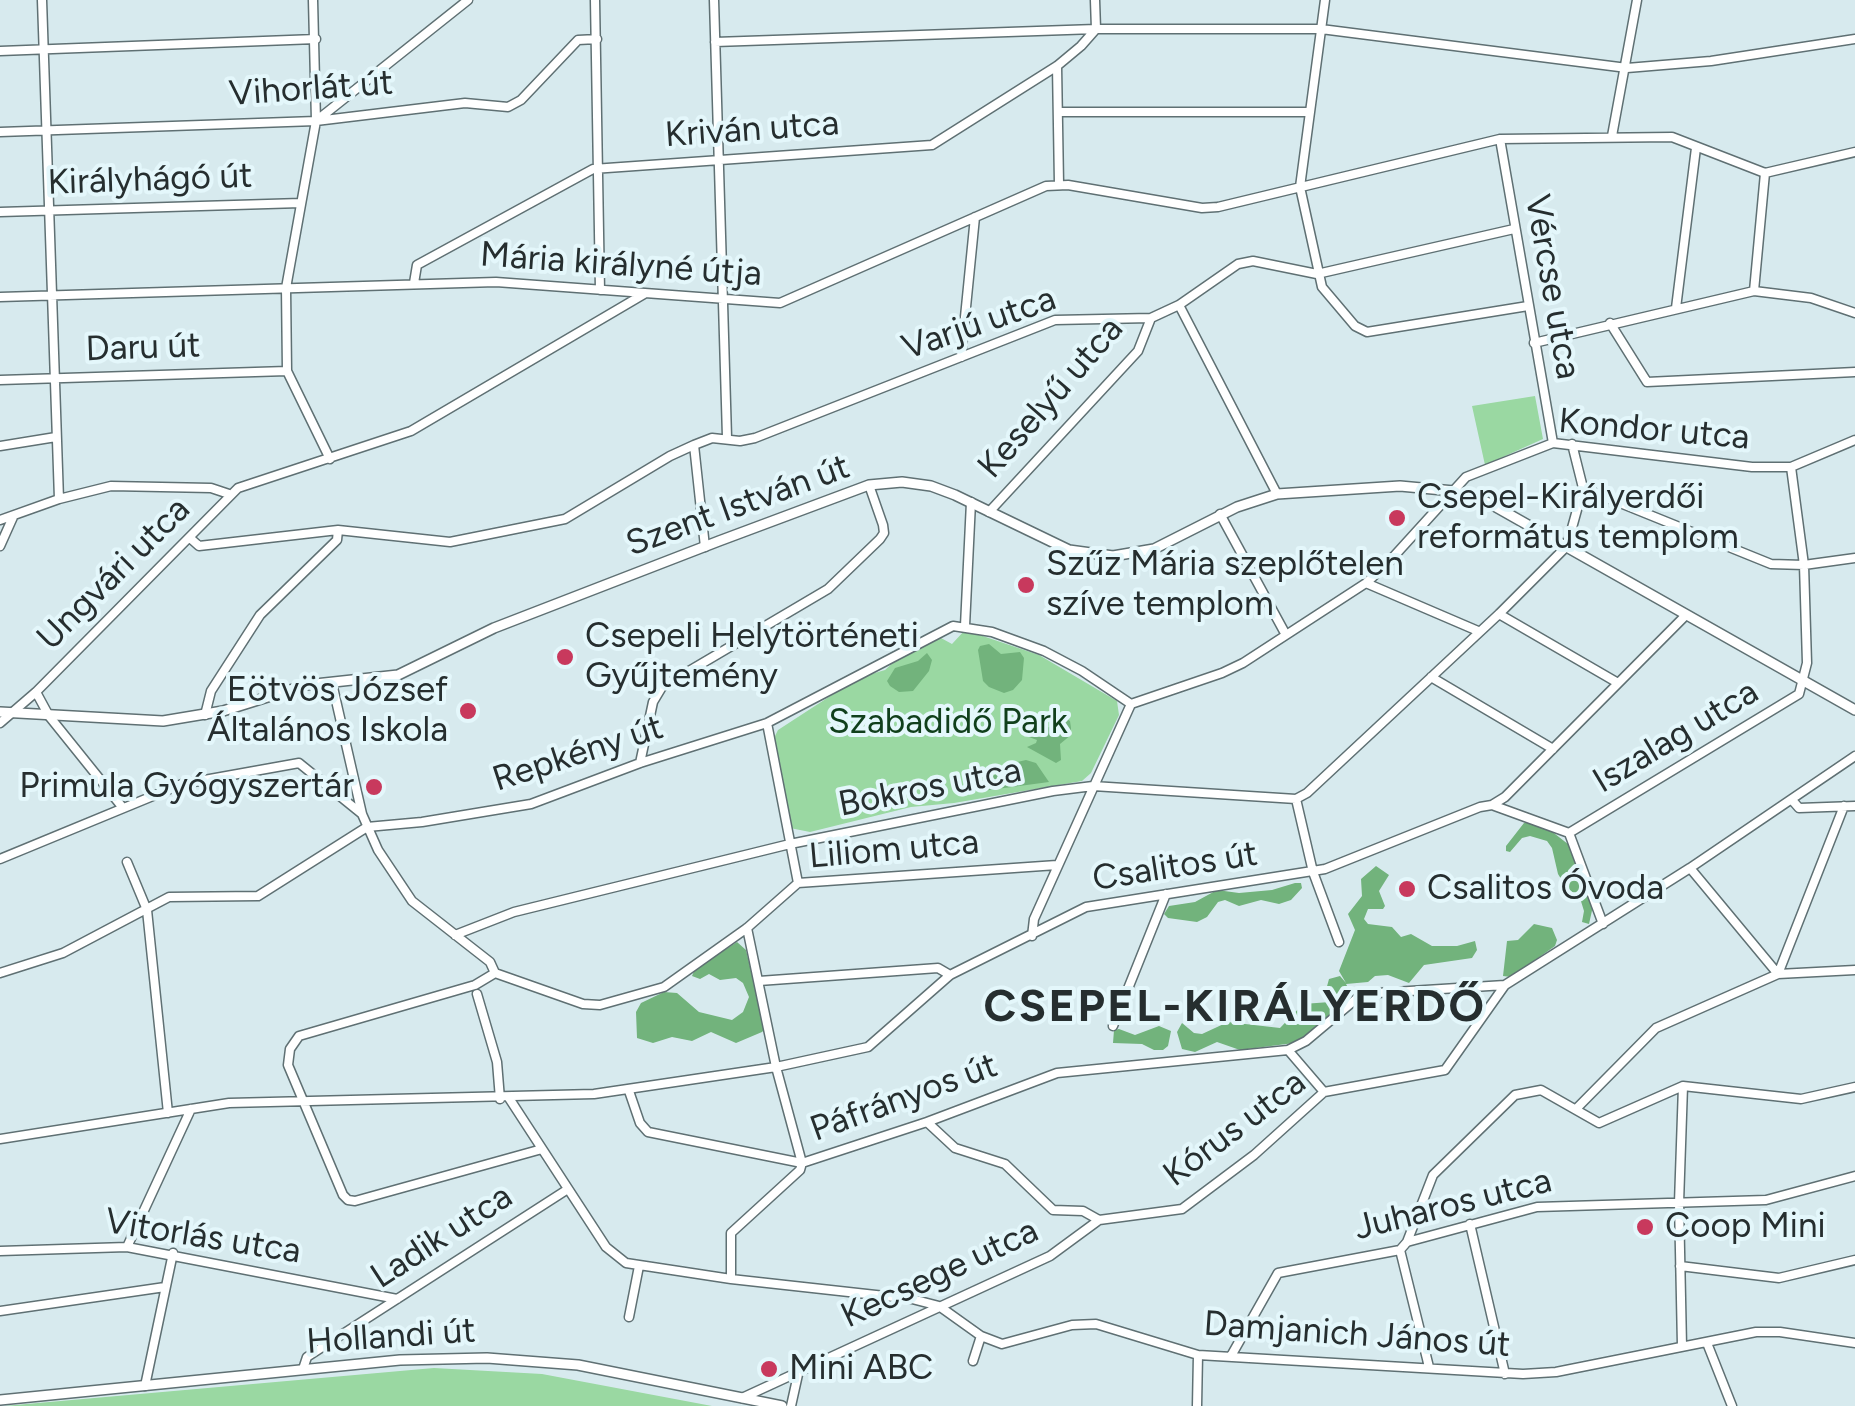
<!DOCTYPE html>
<meta charset="utf-8">
<style>
body{margin:0}
canvas{display:block;background:#d7eaee}
</style>
<canvas width="1855" height="1406"></canvas>
<script>
const g = document.querySelector('canvas').getContext('2d');
g.lineJoin = 'round';
function paint(path, color) { g.fillStyle = color; g.fill(path, 'evenodd'); }
const poly = rows => new Path2D(rows.map(r => 'M' + r).join(''));
function stroke(path, color, width, dash) { g.strokeStyle = color; g.lineWidth = width; g.lineCap = dash ? 'butt' : 'round'; g.setLineDash(dash || []); g.stroke(path); }
function write(font, color, halo, rows, align = 'center') {
  g.font = font + ' Figtree,sans-serif'; g.lineWidth = 8; g.setLineDash([]); g.textBaseline = 'middle'; g.strokeStyle = halo; g.fillStyle = color; for (const [text, x, y, turn = 0] of rows) {
    g.save(); g.translate(x, y); g.rotate((+turn || 0) * Math.PI / 180); g.textAlign = isNaN(turn) ? turn : align; if (halo) g.strokeText(text, 0, 0); g.fillText(text, 0, 0); g.restore();
  }
}
const green = poly([
 [1535,396,1543,439,1485,465,1472,406],
 [965,630,1039,655,1117,701,1119,715,1091,773,1082,781,954,803,911,807,810,832,790,828,774,738,778,730,858,678,885,670,897,659,941,638,952,644],
 [434,1368,542,1374,712,1406,4,1406]
]);
const forest = poly([
 [989,644,1001,654,1020,652,1024,658,1022,680,1013,690,1004,693,989,687,983,681,978,650,980,646],
 [927,653,932,660,929,671,913,691,899,692,890,686,887,681,895,668,918,661],
 [1065,718,1070,721,1071,728,1071,735,1060,744,1061,760,1056,763,1027,747,1036,743,1037,740,1029,737,1031,729,1051,727],
 [1026,760,1036,763,1049,782,982,791,988,779,1013,763],
 [1524,823,1536,823,1550,830,1573,848,1593,906,1589,924,1582,922,1584,911,1580,898,1566,887,1558,874,1552,848,1547,841,1530,836,1522,838,1510,852,1506,851,1506,846],
 [1376,866,1389,875,1379,891,1385,906,1383,909,1368,909,1364,919,1368,924,1392,927,1401,937,1411,934,1432,946,1457,946,1475,941,1477,950,1472,958,1424,965,1409,983,1388,975,1375,976,1368,982,1346,984,1351,993,1350,998,1321,1026,1294,1043,1240,1050,1217,1042,1195,1052,1182,1049,1177,1032,1182,1023,1194,1033,1202,1034,1228,1022,1280,1028,1303,1004,1330,1002,1332,999,1326,990,1329,979,1340,976,1346,983,1339,971,1355,930,1348,914,1362,896,1361,879],
 [1295,883,1301,883,1302,888,1291,900,1279,904,1261,900,1239,906,1225,900,1218,902,1207,917,1197,922,1168,918,1164,914,1169,906,1195,902,1217,890,1239,893,1272,890],
 [1534,924,1552,928,1557,940,1555,946,1511,977,1503,976,1507,941,1518,940],
 [737,942,746,950,765,1029,762,1032,736,1043,711,1032,692,1041,672,1037,653,1043,637,1038,636,1012,641,1003,664,992,677,993,699,1012,732,1020,743,1012,749,997,743,983,736,978,720,980,709,974,700,979,692,976,695,969],
 [1159,1026,1171,1031,1168,1046,1163,1050,1154,1050,1142,1044,1113,1043,1114,1030,1119,1029,1135,1035]
]);
const minor = poly([
 [42,0,59,499],
 [313,0,316,121,286,288,287,371,330,459],
 [595,0,600,290],
 [714,0,727,437],
 [1325,0,1300,187,1322,287,1355,326,1367,332,1528,306],
 [715,42,1096,29,1321,29,1627,68,1711,61,1855,39],
 [0,51,316,39],
 [1057,66,1059,184],
 [1058,112,1309,112],
 [316,121,468,0],
 [0,132,316,121,465,103,508,107,521,100,578,40,597,39],
 [1612,136,1637,0],
 [1500,139,1553,443],
 [0,212,301,203],
 [414,283,417,265,593,169,932,145,1057,66,1081,46,1096,29,1095,0],
 [1754,291,1765,173],
 [0,297,496,282,780,303,1046,186,1068,185,1202,208,1218,207,1500,139,1672,137,1765,173,1855,152],
 [1179,305,1277,494],
 [1676,308,1696,148],
 [1610,323,1647,382,1855,372],
 [1534,343,1754,291,1811,298,1855,313],
 [961,357,975,217],
 [0,380,287,371],
 [694,445,705,547],
 [0,446,56,437],
 [1583,488,1771,564,1804,565,1855,558],
 [989,512,1138,351,1151,318],
 [1220,514,1286,635],
 [0,520,59,499,111,486,211,488,229,494],
 [190,538,199,546,338,530,450,542,565,519,670,456,694,445,712,438,740,441,755,438,1055,320,1151,318,1179,305,1238,264,1253,261,1317,274,1514,229],
 [0,546,13,517],
 [1366,583,1478,631],
 [1499,614,1618,683],
 [965,626,971,502],
 [1431,677,1553,749],
 [332,683,362,814,378,850,412,901,490,962,495,973,583,1004,600,1005,664,987,747,928,798,883,1057,865],
 [36,692,49,716,123,808],
 [205,715,211,691,260,615,337,540,338,530],
 [0,723,36,692,238,488,411,431,644,294],
 [767,723,798,883],
 [640,763,653,702,662,687,828,589,880,539,884,533,883,525,869,485],
 [1296,799,1313,872,1339,942],
 [1792,800,1799,808,1855,806],
 [1492,805,1569,833],
 [1569,833,1799,694,1807,663,1804,565,1791,467],
 [1569,833,1603,924],
 [0,859,182,784,299,763,362,814],
 [127,862,147,910,168,1113],
 [1690,868,1778,974,1844,806],
 [747,928,776,1067,802,1163],
 [455,935,514,912,790,844,1053,791,1093,786,1296,799,1307,793,1499,614,1567,546,1583,488,1572,444],
 [1032,936,1034,919,1131,704],
 [0,973,63,953,169,897,258,896,367,827,422,822,531,804,640,763,767,723,953,626,992,632,1044,651,1082,671,1131,704,1222,673,1243,663,1366,583,1386,565,1466,477,1553,443,1752,467,1791,467,1855,440],
 [495,973,475,985,299,1036,290,1049,288,1065,343,1195,348,1200,355,1201,542,1149],
 [759,981,938,968,950,975],
 [477,994,497,1062,500,1099],
 [1113,1026,1166,894],
 [1288,1050,1324,1092],
 [629,1091,640,1123,648,1132,802,1163,927,1122,1057,1073,1288,1050,1306,1041,1362,994,1505,985],
 [509,1098,606,1247,626,1263,731,1279,912,1299,939,1306,981,1336,1002,1344,1072,1325,1096,1324,1198,1355,1523,1374,1556,1372,1756,1332,1780,1332,1855,1343],
 [1576,1109,1656,1028,1778,974,1855,970],
 [927,1122,955,1148,1005,1164,1053,1210,1083,1211,1099,1220,1182,1209,1254,1155,1324,1092,1445,1070,1505,985,1690,868,1855,756],
 [0,1139,229,1103,594,1094,776,1067,868,1047,950,975,1086,907,1325,869,1480,807,1492,805,1505,797,1686,615],
 [1470,1224,1505,1374],
 [1407,1242,1433,1175,1515,1095,1541,1090,1599,1123,1683,1086,1801,1099,1855,1087],
 [127,1247,191,1109],
 [1400,1250,1429,1367],
 [0,1251,127,1247,397,1299],
 [1680,1266,1779,1278,1855,1260],
 [731,1279,731,1233,800,1170,802,1163],
 [0,1311,165,1287],
 [629,1317,639,1266],
 [1707,1343,1732,1406],
 [1682,1346,1679,1203,1683,1086],
 [1231,1356,1278,1273,1400,1250,1407,1242,1537,1207,1766,1200,1855,1176],
 [973,1361,981,1336],
 [303,1369,307,1357,568,1189],
 [145,1386,173,1253],
 [742,1398,1050,1256,1099,1220],
 [791,1406,799,1370],
 [1197,1406,1198,1355]
]);
const tertiary = poly([
 [0,712,163,721,223,711,306,685,398,675,494,628,719,541,869,485,902,482,931,486,955,495,1069,550,1113,556,1154,549,1237,507,1277,494,1400,486,1454,491,1489,503,1855,710],
 [0,1400,400,1360,487,1358,578,1365,782,1406]
]);
const markers = [
 [1397,518,10,"#c8395d"],
 [1026,585,10,"#c8395d"],
 [565,657,10,"#c8395d"],
 [468,711,10,"#c8395d"],
 [374,787,10,"#c8395d"],
 [1407,889,10,"#c8395d"],
 [1645,1227,10,"#c8395d"],
 [769,1369,10,"#c8395d"]
];
const streetNames = [
 ["Vihorlát út",311,89,-4],
 ["Kriván utca",752,130,-4],
 ["Királyhágó út",150,180,-2],
 ["Mária királyné útja",621,265,4],
 ["Vércse utca",1552,287,80],
 ["Varjú utca",979,324,-19],
 ["Daru út",143,348,-2],
 ["Keselyű utca",1051,398,-49],
 ["Kondor utca",1654,430,5],
 ["Szent István út",738,506,-20],
 ["Ungvári utca",114,574,-45],
 ["Iszalag utca",1676,737,-31],
 ["Repkény út",578,754,-18],
 ["Bokros utca",930,788,-11],
 ["Liliom utca",894,850,-5],
 ["Csalitos út",1175,867,-9],
 ["Páfrányos út",904,1098,-20],
 ["Kórus utca",1235,1129,-37],
 ["Juharos utca",1453,1205,-14],
 ["Vitorlás utca",203,1237,9],
 ["Ladik utca",442,1237,-33],
 ["Kecsege utca",940,1274,-25],
 ["Damjanich János út",1357,1335,4],
 ["Hollandi út",391,1337,-4]
];
const poiNames = [
 ["Csepel-Királyerdői",1417,498],
 ["református templom",1417,538],
 ["Szűz Mária szeplőtelen",1046,565],
 ["szíve templom",1046,605],
 ["Csepeli Helytörténeti",585,637],
 ["Gyűjtemény",585,677],
 ["Eötvös József",448,691,"right"],
 ["Általános Iskola",448,731,"right"],
 ["Primula Gyógyszertár",354,787,"right"],
 ["Csalitos Óvoda",1427,889],
 ["Coop Mini",1665,1227],
 ["Mini ABC",789,1369]
];
const parkNames = [
 ["Szabadidő Park",948,723]
];
const districtNames = [
 ["CSEPEL-KIRÁLYERDŐ",1235,1008]
];
paint(green, '#9ad8a2');
paint(forest, '#72b37c');
stroke(minor, '#5f7073', 11);
stroke(tertiary, '#5f7073', 12);
stroke(minor, '#fff', 8);
stroke(tertiary, '#fff', 9);
for (const [x, y, r, color] of markers) { const dot = new Path2D(); dot.arc(x, y, r, 0, 2 * Math.PI); g.fillStyle = color; g.fill(dot); stroke(dot, '#e4f7fb', 4); }
write('35px', '#262e2f', '#e4f7fb', streetNames);
write('35px', '#262e2f', '#e4f7fb', poiNames, 'left');
write('35px', '#103f1b', '#e4f7fb', parkNames);
g.letterSpacing = '2.5px';
write('bold 45px', '#262e2f', '#e4f7fb', districtNames);
g.letterSpacing = '0px';
</script>
